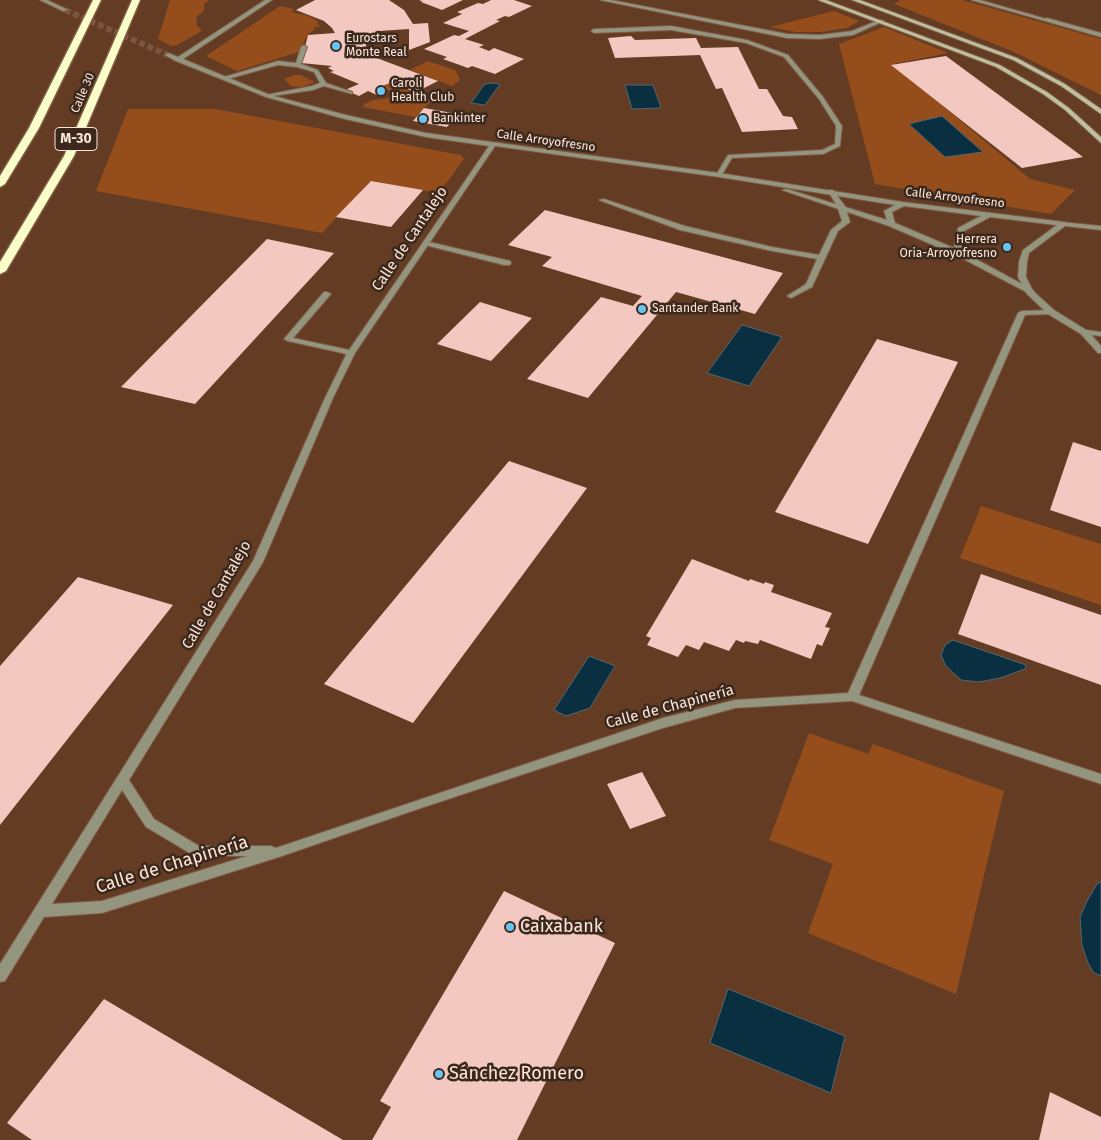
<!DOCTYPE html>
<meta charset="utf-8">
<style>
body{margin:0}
canvas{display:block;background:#643c24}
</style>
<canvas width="1101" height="1140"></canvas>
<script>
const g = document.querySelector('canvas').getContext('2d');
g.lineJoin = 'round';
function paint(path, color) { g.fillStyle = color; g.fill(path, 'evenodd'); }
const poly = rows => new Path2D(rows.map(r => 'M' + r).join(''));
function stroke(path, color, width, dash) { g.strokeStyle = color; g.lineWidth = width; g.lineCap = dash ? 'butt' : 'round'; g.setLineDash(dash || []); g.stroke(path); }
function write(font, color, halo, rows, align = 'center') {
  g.font = font + ' "Fira Sans",sans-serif'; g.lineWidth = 5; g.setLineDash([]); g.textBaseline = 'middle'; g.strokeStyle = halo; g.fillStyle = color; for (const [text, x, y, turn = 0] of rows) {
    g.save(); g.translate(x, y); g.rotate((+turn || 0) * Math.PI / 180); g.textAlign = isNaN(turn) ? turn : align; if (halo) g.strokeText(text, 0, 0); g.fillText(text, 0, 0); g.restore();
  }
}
const green = poly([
 [170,0,209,0,204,4,204,11,197,16,196,24,202,31,177,45,171,46,158,39],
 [901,0,962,0,1101,39,1101,95,1012,51,894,4],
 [280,6,295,9,291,12,309,16,317,21,320,27,314,27,314,30,308,34,299,52,237,71,206,56],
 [834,11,859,21,847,28,820,32,796,32,770,27],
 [884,27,948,53,893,64,1030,179,1075,190,1051,214,875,184,839,44],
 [428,61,455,70,460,80,452,86,410,70],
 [294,75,301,75,315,82,302,87,291,86,284,79],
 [390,83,433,99,415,117,363,107,364,104,373,100,385,99,396,94,380,87],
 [128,109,215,109,461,155,464,159,439,193,371,181,322,233,96,191],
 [981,506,1101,544,1101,605,960,558],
 [809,733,868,754,873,744,1004,791,956,994,808,933,833,864,769,840]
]);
const water = poly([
 [489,83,500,84,485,105,471,103,484,85,489,83],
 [625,85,653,85,661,108,632,109,625,85],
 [942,116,983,152,945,157,909,124,942,116],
 [742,325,782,337,749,386,707,373,742,325],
 [953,640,1026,665,1025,669,1000,678,979,682,961,680,946,666,941,655,945,645,953,640],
 [589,656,615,666,590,708,566,716,554,710,589,656],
 [1101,882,1101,976,1094,973,1088,963,1082,945,1080,917,1087,901,1097,884,1101,882],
 [728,989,845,1036,831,1093,710,1043,728,989]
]);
const building = poly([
 [315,0,389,0,404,10,413,24,428,23,430,42,409,50,409,29,379,31,379,33,385,35,386,37,376,40,366,37,366,54,438,81,416,92,390,83,380,87,387,90,377,95,368,91,359,96,345,90,359,84,330,72,334,71,328,68,332,66,301,63,308,35,335,33,332,28,324,21,296,10],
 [419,0,463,0,442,10,421,2,423,2],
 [491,0,514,0,532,6,509,17,505,16,496,20,500,21,465,39,484,45,479,47,489,51,494,48,524,59,495,74,472,66,468,68,443,59,447,57,424,49,454,35,459,36,469,31,443,23,462,14,457,12,478,3,483,4],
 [631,36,635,40,696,38,701,48,738,47,759,89,767,89,783,116,792,117,798,129,742,132,722,88,716,89,700,55,615,58,608,38],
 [946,56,1083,157,1022,168,891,65],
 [424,108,458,114,447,127,413,121],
 [371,181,423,190,391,227,336,217],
 [545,210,783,273,755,314,676,292,588,398,527,379,601,297,633,306,642,296,542,266,552,257,508,245],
 [267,239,334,253,195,404,121,387],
 [480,302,532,318,491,361,437,344],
 [877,339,958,362,868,544,775,512],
 [1073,442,1101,451,1101,527,1050,510],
 [509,461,587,488,413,723,324,684],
 [692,559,749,581,750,579,764,584,765,582,774,585,771,592,832,613,825,627,830,628,822,646,817,644,811,659,760,640,758,644,745,641,744,643,736,640,729,651,704,642,699,650,686,645,678,657,647,645,651,638,646,636],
 [981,574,1101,615,1101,685,958,634],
 [78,577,173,605,0,825,0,666],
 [642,772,666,816,630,829,607,784],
 [504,891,615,943,517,1140,372,1140,391,1107,380,1101],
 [104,999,343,1140,32,1140,7,1123],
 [1050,1092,1101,1117,1101,1140,1039,1140]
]);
const minorTunnel = poly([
 [65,10,168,55]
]);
const service = poly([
 [971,0,980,0,1050,20,1045,21,971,0],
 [671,26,747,40,788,55,823,97,842,126,840,146,823,154,732,158,721,176,717,176,716,175,728,155,822,150,835,144,836,126,819,99,784,57,746,43,671,30,594,33,591,31,594,29,671,26],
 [304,45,307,47,301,64,318,70,326,83,352,92,352,94,324,86,313,90,266,97,266,95,312,86,320,83,314,72,297,67,278,65,224,80,221,78,278,61,296,63,301,47,304,45],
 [829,190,833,190,845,206,850,222,838,231,812,287,791,298,787,296,806,284,817,259,772,251,680,230,599,200,604,199,685,226,772,247,819,255,831,230,842,221,837,206,828,191,829,190],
 [425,241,510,261,511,263,510,265,504,265,425,245,425,241],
 [324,292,327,292,331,294,293,338,354,351,354,355,351,355,288,341,284,339,324,292]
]);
const minor = poly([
 [40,0,47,0,68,10,63,11,40,0],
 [265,0,272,0,183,59,270,95,346,115,426,133,719,173,903,202,1064,222,1068,224,1064,226,990,217,964,231,961,251,1033,290,1034,292,1030,294,954,254,889,226,782,190,787,189,887,220,884,211,895,205,719,177,495,146,355,353,333,398,263,562,129,780,154,819,199,846,271,846,276,848,663,718,735,700,848,693,1018,313,1022,311,1051,310,1055,312,1051,314,1025,315,859,695,1101,774,1101,784,852,701,735,708,663,728,415,810,282,856,102,913,44,917,5,981,0,982,0,964,253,561,325,398,347,353,489,146,426,137,345,119,266,97,176,61,165,55,168,53,178,57,265,0],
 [904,206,981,216,958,228,954,248,895,223,892,212,904,206],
 [122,790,146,827,193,855,197,856,247,856,102,901,52,904,122,790],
 [600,0,611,0,787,34,820,35,852,31,879,20,884,21,853,35,820,39,787,38,600,0],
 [1047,18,1101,33,1101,37,1045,21,1045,19,1047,18],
 [1081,330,1087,330,1101,346,1101,353,1098,353,1081,334,1081,330]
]);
const tertiary = poly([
 [1061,222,1101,226,1101,230,1065,226,1029,253,1027,262,1026,277,1033,291,1054,310,1086,330,1101,332,1101,336,1081,334,1048,314,1027,294,1018,277,1019,262,1023,250,1061,222]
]);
const secondary = poly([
 [818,0,826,0,1000,65,1047,92,1069,108,1101,137,1101,143,1065,110,1043,94,996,67,818,0],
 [852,0,860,0,1017,58,1065,84,1101,109,1101,114,1061,86,1013,60,852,0]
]);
const motorway = poly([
 [93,0,101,0,39,128,5,184,0,187,0,176,29,128,93,0],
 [132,0,140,0,74,156,6,271,0,274,0,262,64,156,132,0]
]);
const markers = [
 [336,46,5,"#68c4f0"],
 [381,91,5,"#68c4f0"],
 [423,119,5,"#68c4f0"],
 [1007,247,5,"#68c4f0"],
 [642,309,5,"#68c4f0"],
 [510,927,5,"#68c4f0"],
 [439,1074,5,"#68c4f0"]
];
const farPoinames = [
 ["Eurostars",346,39],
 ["Monte Real",346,53],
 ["Caroli",391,84],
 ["Health Club",391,98],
 ["Bankinter",433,119],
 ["Herrera",997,240,"right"],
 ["Oria-Arroyofresno",997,254,"right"],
 ["Santander Bank",652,309]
];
const farStreetnames = [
 ["Calle 30",83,93,-67],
 ["Calle Arroyofresno",546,141,8],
 ["Calle Arroyofresno",955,198,7]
];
const shields = [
 [76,139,42]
];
const shieldNames = [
 ["M-30",76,139]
];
const streetNames = [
 ["Calle de Cantalejo",410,239,-56],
 ["Calle de Cantalejo",217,595,-60],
 ["Calle de Chapinería",670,707,-15]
];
const nearStreetnames = [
 ["Calle de Chapinería",172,865,-17]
];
const nearPoinames = [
 ["Caixabank",520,927],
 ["Sánchez Romero",449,1074]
];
paint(green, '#954d1b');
paint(water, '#0a2f40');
stroke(water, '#54666d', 1);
paint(building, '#f3c8c0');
stroke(minorTunnel, '#7b553f', 6, [6, 3]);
stroke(service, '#805a44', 2);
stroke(minor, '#805a44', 2);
stroke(tertiary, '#805a44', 2);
stroke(secondary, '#805a44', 2);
stroke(motorway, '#805a44', 3);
paint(service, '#93957f');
paint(minor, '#93957f');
paint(tertiary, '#93957f');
paint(secondary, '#bdbf9e');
paint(motorway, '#fafec9');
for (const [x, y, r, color] of markers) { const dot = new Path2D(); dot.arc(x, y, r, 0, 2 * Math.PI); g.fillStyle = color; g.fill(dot); stroke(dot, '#3b291e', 2); }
write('12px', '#ffe5d7', '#3b291e', farPoinames, 'left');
write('12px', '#ffe5d7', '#3b291e', farStreetnames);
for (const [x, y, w] of shields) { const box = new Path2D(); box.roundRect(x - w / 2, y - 11.5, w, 23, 4); g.fillStyle = '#3b291e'; g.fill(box); stroke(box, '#ffe5d7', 1); }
write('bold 14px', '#ffe5d7', null, shieldNames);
write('15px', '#ffe5d7', '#3b291e', streetNames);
write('18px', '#ffe5d7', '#3b291e', nearStreetnames);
write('18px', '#ffe5d7', '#3b291e', nearPoinames, 'left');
</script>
